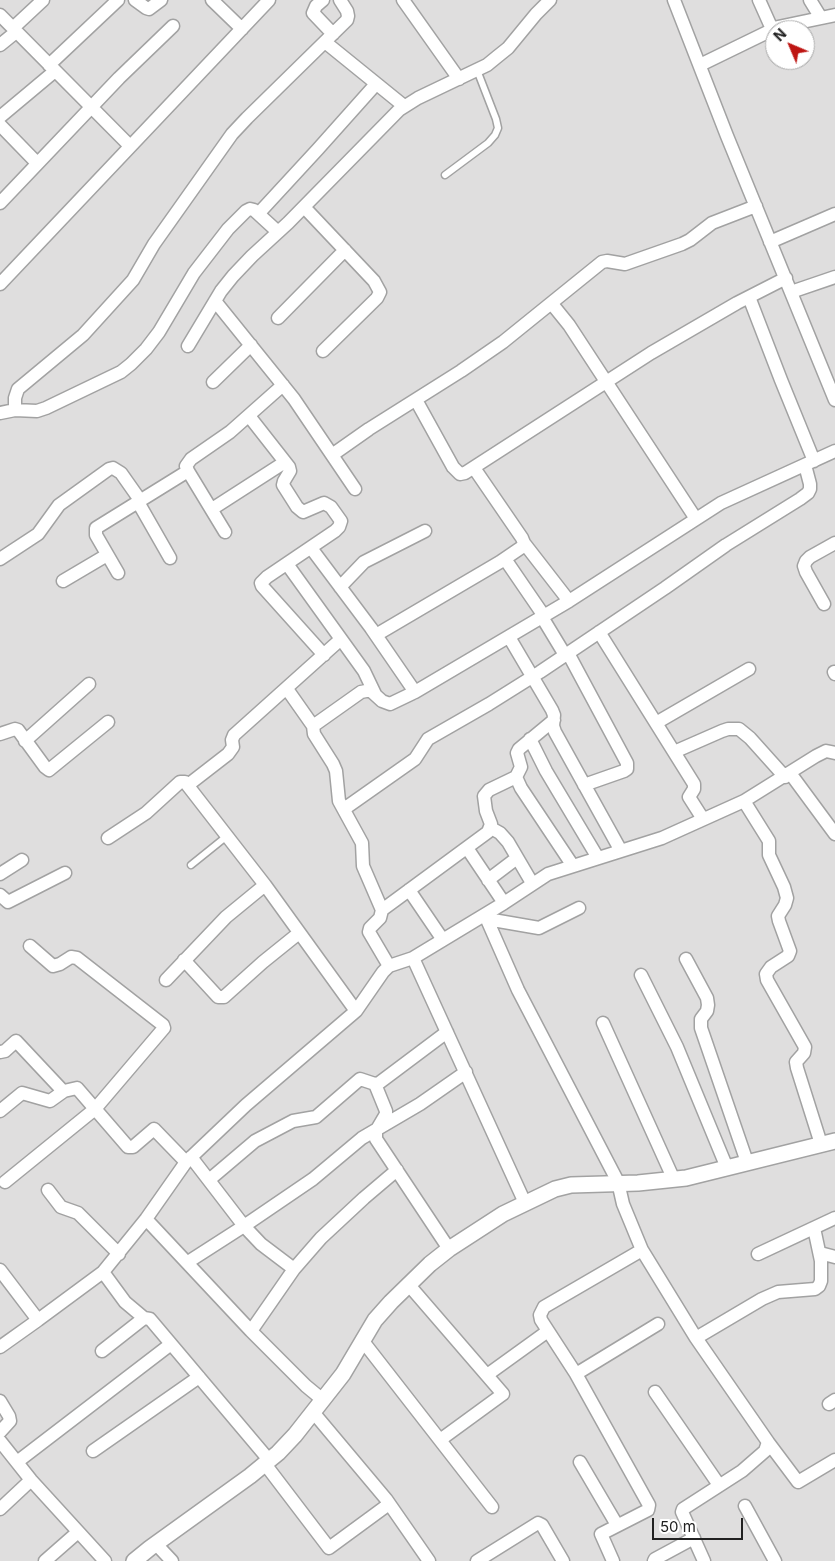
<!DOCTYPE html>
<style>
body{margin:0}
#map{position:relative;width:835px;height:1561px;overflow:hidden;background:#f0eee8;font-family:Inter,sans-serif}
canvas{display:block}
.north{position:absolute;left:765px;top:20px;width:50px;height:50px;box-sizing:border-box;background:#fff;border:1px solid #a6a6a6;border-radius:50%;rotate:315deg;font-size:14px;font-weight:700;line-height:20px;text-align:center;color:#212121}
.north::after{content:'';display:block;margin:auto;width:18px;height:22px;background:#be1613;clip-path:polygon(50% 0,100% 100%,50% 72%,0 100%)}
.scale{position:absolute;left:652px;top:1518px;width:91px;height:22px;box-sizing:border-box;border:2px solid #212121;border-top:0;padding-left:6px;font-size:15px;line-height:18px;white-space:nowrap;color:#212121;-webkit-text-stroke:4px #fff;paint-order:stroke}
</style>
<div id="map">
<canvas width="835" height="1561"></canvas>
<div class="north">N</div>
<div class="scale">50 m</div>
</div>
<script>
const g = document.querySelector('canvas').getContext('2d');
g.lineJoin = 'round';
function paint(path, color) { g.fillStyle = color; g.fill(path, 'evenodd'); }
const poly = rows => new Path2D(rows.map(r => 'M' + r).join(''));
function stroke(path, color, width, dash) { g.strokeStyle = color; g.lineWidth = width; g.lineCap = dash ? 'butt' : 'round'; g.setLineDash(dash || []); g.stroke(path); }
const residential = poly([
 [0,0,835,0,835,1561,0,1561],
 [775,30,805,30,805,60,775,60]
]);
const service = poly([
 [445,175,488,143,495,135,498,128,496,119,477,70],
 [191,865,227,836]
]);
const minor = poly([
 [135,0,146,8,149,9,161,0],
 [212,0,242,29],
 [323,0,316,6,313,13,333,34],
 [403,0,459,79],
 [674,0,727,136,835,400],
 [759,0,772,29],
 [810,0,821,18],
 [0,15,130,146],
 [13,28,43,0],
 [325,42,404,106],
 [0,45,16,32],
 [49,65,118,0],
 [700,65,778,27,835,15],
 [0,117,55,71],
 [0,125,37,163],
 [0,203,119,78,173,26],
 [304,207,374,281,380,292,377,298,323,351],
 [259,213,318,149,376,84],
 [770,242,835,214],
 [0,284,269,0],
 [791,292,835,277],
 [749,297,781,380,814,461],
 [215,301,294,399,355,489],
 [552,304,569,325,696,519],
 [278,318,345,250],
 [188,346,221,291,233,276,252,256,288,223,399,110,418,98,487,65,498,56,508,48,536,14,550,0],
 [213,382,251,345],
 [416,400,453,467,460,474,465,473,651,353,737,303,786,278],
 [15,410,15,398,18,389,83,335,133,280,154,244,232,134,247,118,347,20,348,16,347,11,340,0],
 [0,413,15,410,37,411,46,408,121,372,131,364,146,349,159,332,194,273,228,229,246,211,250,209,254,210,278,232],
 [249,416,289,467,290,471,284,481,283,485,297,507,303,512,324,503,331,507,341,521,339,527,335,531,267,577,261,583,262,586,324,655],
 [332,455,369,429,461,371,503,342,602,262,607,261,625,264,682,244,690,240,712,223,756,206],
 [138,502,170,558],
 [212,509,285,462],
 [225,532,188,471,186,466,191,459,230,432,283,385],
 [524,543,569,601],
 [311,548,371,628,415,692],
 [0,559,38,534,59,505,109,469,113,468,121,473,140,500],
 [505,559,544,616],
 [287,564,364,671,375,694],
 [118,573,96,535,96,528,188,471],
 [63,581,107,555],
 [340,587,364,562,425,531],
 [824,604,806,572,804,566,806,561,810,557,835,543],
 [542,617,565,655],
 [599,632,694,784,694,789,689,797,703,819],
 [376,635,500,562,522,547,524,543,522,538,474,468],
 [509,637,552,710,554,715,553,726,555,732,621,851],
 [568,653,627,763,627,769,624,771,584,785],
 [834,672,835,674],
 [287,689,313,726],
 [554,720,519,749,517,753,521,767,516,777,521,788,573,866],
 [656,723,749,669],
 [0,734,15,729,18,730,45,767,49,770,108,722],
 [530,739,546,771,598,858],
 [25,741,89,684],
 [674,752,722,731,728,729,739,729,750,738,785,777],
 [790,773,835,834],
 [188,785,228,754,233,747,232,740,234,735,341,639],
 [744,801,769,841,769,855,784,887,787,898,785,905,778,916,779,921,790,951,788,956,771,967,766,974,767,980,805,1047,804,1053,796,1062,797,1068,821,1144],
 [344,809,415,759,428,739,489,704,540,672,665,588,726,545,800,499,808,493,810,489,810,484,805,465],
 [491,828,500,833,508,842,532,883],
 [108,838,146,813,180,782,185,782,265,885,356,1011],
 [467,848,504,903],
 [0,874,22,860],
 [488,880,517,858],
 [409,890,443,940],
 [0,895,8,902,65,873],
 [382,910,488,832,491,824,486,811,484,796,489,790,516,777],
 [485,915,518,990,618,1182,623,1204,642,1250,696,1338,768,1442,765,1451,742,1471,683,1509,682,1512,704,1561],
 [487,919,539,928,579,908],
 [413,958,525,1203],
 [686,959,707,998,708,1005,707,1011,701,1019,701,1028,747,1162],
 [184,960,218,997,224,997,263,962,299,933],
 [389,966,369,932,370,928,380,918,382,910,363,866,362,843,339,801,336,771,333,764,314,734,313,726,361,692,366,691,371,691,382,701,390,704,415,692,569,601,721,503,835,451],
 [641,975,677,1047,727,1168],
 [166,980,226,917,265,885],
 [603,1023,674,1180],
 [0,1052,5,1051,16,1041,62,1090,64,1091,77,1088,128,1147,133,1147,154,1129,186,1162],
 [375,1084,386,1111,386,1114,376,1131,376,1139,449,1249],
 [0,1111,22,1093,50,1101,64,1091],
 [191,1157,244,1226,261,1244,294,1269],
 [209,1180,255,1141,293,1121,316,1117,360,1079,375,1084,379,1083,447,1032],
 [5,1182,95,1109,164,1028,163,1025,77,958,71,957,60,964,53,966,30,946],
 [48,1190,61,1207,78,1213,119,1254],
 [146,1219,251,1331,306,1386,323,1400],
 [820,1253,835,1257],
 [758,1254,835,1218],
 [188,1262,244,1226,313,1179,362,1138,420,1104,466,1072],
 [0,1270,38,1320,103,1272,146,1219,186,1162,246,1105,356,1011,383,972,389,966,413,958,504,903,548,874,662,838,744,801,816,756,826,751,835,753],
 [103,1272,125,1302,144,1318],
 [408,1284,503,1394,440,1440],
 [251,1331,294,1269,321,1238,364,1198,397,1170],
 [696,1338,762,1299,778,1292,815,1289,819,1286,821,1281,821,1261,814,1228],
 [362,1340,492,1507],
 [0,1347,38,1320],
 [102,1351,144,1318,150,1319,269,1460],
 [576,1374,658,1324],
 [487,1375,548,1331],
 [655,1392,719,1485],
 [0,1401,9,1416,10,1421,0,1432],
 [829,1404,835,1400],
 [313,1412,386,1499,429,1561],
 [0,1441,31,1480,105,1561],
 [768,1442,798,1482,835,1460],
 [93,1451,199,1377],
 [17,1462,171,1344],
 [580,1462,617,1525],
 [265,1464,329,1548,389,1504],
 [745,1506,775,1561],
 [0,1509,31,1480],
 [156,1544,172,1561],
 [45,1561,78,1532],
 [477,1561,538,1523,542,1525,563,1561],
 [613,1561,601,1534,648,1510,649,1505,576,1374,541,1320,540,1315,544,1307,642,1250],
 [654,1561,655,1559,694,1538]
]);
const tertiary = poly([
 [134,1561,150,1548,250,1476,278,1453,295,1435,343,1374,375,1320,391,1302,430,1264,449,1249,503,1214,555,1189,571,1185,638,1183,686,1178,835,1141]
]);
paint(residential, '#dfdede');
stroke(service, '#a2a2a2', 9);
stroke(minor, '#a2a2a2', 15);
stroke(tertiary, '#a2a2a2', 18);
stroke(service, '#fff', 6);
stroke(minor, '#fff', 12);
stroke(tertiary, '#fff', 15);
</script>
